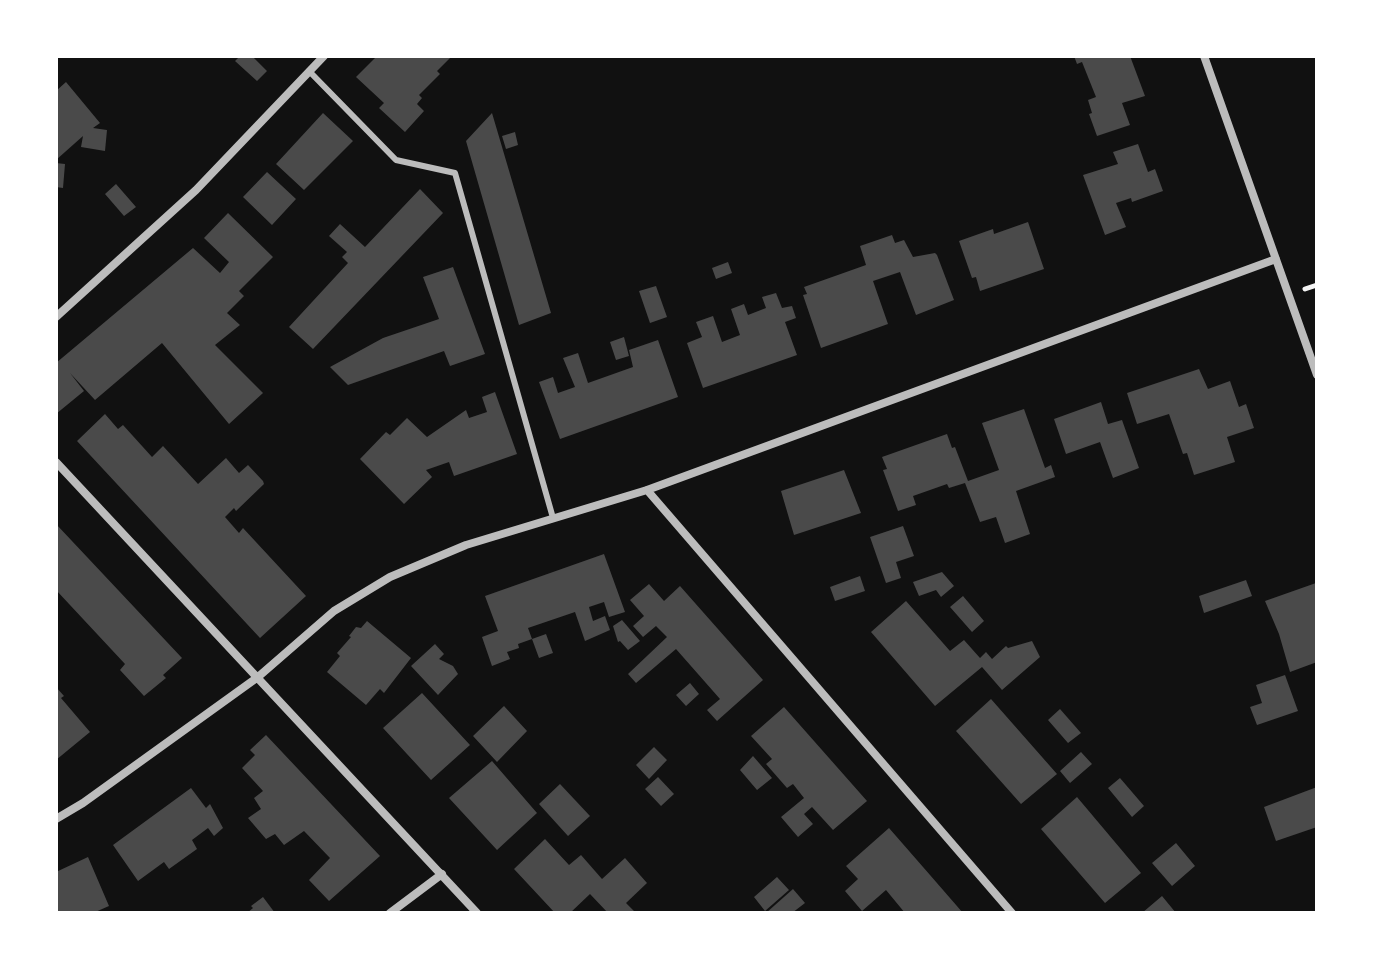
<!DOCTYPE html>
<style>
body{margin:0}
#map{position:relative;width:1373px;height:969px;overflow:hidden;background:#111;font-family:"DM Sans",sans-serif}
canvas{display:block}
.frame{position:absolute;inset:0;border:58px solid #fff;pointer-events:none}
</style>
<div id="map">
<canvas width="1373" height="969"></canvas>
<div class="frame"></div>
</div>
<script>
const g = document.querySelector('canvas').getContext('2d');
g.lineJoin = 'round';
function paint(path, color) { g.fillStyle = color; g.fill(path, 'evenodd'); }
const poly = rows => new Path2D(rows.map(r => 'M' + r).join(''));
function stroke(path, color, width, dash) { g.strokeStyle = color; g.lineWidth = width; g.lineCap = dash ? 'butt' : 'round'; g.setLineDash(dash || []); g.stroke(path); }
const building = poly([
 [240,56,252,56,267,71,257,81,235,61],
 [377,56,452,56,437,71,440,74,419,95,422,98,417,104,424,111,405,132,379,108,384,103,356,77],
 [1074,56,1130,56,1145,96,1122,103,1130,125,1097,136,1089,114,1092,113,1088,100,1096,97,1082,62,1077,64],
 [66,82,100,123,93,128,107,130,105,151,81,147,83,136,56,160,56,91],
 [323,113,353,141,304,190,276,164],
 [492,113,551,313,519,325,466,141],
 [515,132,518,145,506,149,502,136],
 [1138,144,1148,172,1155,169,1163,191,1132,202,1131,198,1116,203,1126,227,1105,235,1083,175,1118,164,1113,152],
 [56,163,65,164,63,188,56,187],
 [267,172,296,199,272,225,243,197],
 [116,184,136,207,124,216,105,194],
 [420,189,443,213,313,349,289,327,348,263,342,257,347,252,329,236,340,224,365,247],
 [228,213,273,257,239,291,244,296,227,313,240,325,215,345,263,393,229,424,162,343,95,400,70,373,84,391,56,414,56,363,193,248,220,273,229,262,204,238],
 [1028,222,1044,269,980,291,976,277,972,278,959,241,993,229,994,234],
 [892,235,895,243,904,240,913,257,935,253,937,255,954,300,916,315,900,272,873,281,888,324,821,348,803,295,807,294,804,287,866,265,860,246],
 [728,262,732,273,716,279,712,268],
 [453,267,485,354,450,366,444,351,348,385,330,367,383,338,439,319,423,277],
 [656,286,667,317,650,323,639,291],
 [776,293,782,308,792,306,796,318,785,322,797,355,703,388,687,343,702,337,696,322,713,316,722,342,740,335,731,309,744,304,748,315,766,308,762,297],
 [624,337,629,356,616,360,610,342],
 [658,340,678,397,560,439,539,382,553,377,558,393,575,387,563,358,578,353,588,383,633,367,629,350],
 [1199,369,1208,389,1230,381,1239,407,1246,404,1254,428,1227,437,1235,462,1194,475,1187,453,1183,454,1169,414,1137,424,1127,393],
 [495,392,517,454,454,476,449,462,426,470,432,477,404,504,360,459,386,432,390,435,407,418,427,437,466,410,469,418,487,412,482,397],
 [1101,402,1108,424,1122,420,1139,468,1113,478,1100,442,1066,454,1054,419],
 [1024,409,1045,468,1051,465,1055,477,1016,491,1030,534,1005,543,996,517,980,522,965,483,949,488,947,484,913,496,916,505,898,511,883,470,887,469,882,457,947,434,952,448,955,447,968,481,999,470,982,423],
 [105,414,118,429,123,425,152,457,163,446,198,484,226,458,239,473,248,465,263,481,264,484,236,511,234,508,225,517,239,533,243,528,306,596,260,638,77,441],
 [844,470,861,513,794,535,781,491],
 [56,524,182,658,163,675,166,678,144,696,120,670,125,664,56,590],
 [903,526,914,556,896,562,901,578,886,583,870,537],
 [604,554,625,612,609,617,604,602,589,607,593,621,605,616,610,630,585,641,575,612,528,628,532,639,518,644,519,648,507,652,510,659,492,666,482,637,498,631,485,596],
 [942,572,954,586,941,597,936,590,919,596,913,582],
 [860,576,865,591,835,601,830,587],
 [1246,580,1252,596,1204,613,1199,596],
 [1316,583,1317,662,1290,672,1279,634,1265,601],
 [649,584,664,601,680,586,763,680,717,721,707,710,720,699,676,649,636,683,628,674,667,637,656,626,643,637,633,626,644,616,630,600],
 [963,596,984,621,972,632,950,607],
 [906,601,950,651,964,640,980,658,986,652,992,659,1006,646,1008,648,1032,641,1040,657,1002,690,982,667,935,706,871,632],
 [622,620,640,641,628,650,620,641,618,642,613,626],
 [367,621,411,658,384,693,380,689,366,705,327,672,340,656,337,653,351,637,349,636,356,627,361,628],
 [546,634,553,653,539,658,532,639],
 [435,644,444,654,439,659,453,666,458,674,438,695,411,666],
 [1285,675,1298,711,1257,725,1250,707,1262,703,1256,685],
 [690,683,699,694,686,706,676,695],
 [56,687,64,696,61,698,90,732,56,760],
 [422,693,470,745,431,780,383,728],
 [991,699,1057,774,1021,804,956,731],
 [504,706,527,731,497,762,473,736],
 [784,707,867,801,833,830,812,807,804,814,813,824,798,837,781,817,804,798,793,784,787,788,766,764,772,759,751,736],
 [1060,709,1081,733,1068,743,1048,720],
 [266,735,380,856,329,901,309,880,330,858,304,831,284,845,275,834,266,839,248,818,261,809,254,798,263,791,242,768,255,755,250,750],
 [654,747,667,760,649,779,636,765],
 [1081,752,1092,764,1070,783,1060,771],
 [753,756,772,778,757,790,740,770],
 [492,761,537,813,497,850,449,798],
 [658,777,674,794,661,806,645,789],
 [1120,778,1144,806,1132,817,1108,788],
 [560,784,590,816,568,836,539,804],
 [1317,787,1317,827,1276,841,1264,807],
 [191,788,206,808,210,804,223,828,214,836,208,828,192,840,197,849,169,869,164,862,138,881,113,845],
 [1077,797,1141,873,1105,903,1041,829],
 [889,828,930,875,963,913,905,913,886,890,862,911,845,891,858,879,846,866],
 [545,839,569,865,581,855,602,879,625,858,647,883,626,903,636,913,608,913,590,894,570,913,555,913,514,869],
 [1176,843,1195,866,1172,886,1152,863],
 [88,857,109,906,93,913,56,913,56,872],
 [777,877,789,890,765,911,754,897],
 [793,889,805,903,792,913,766,913],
 [1162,896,1176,913,1142,913],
 [263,897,275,913,247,913,253,908,251,906]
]);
const path = poly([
 [1305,289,1317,285]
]);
const service = poly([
 [309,71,396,160,455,173,553,518]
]);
const minor = poly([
 [1204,56,1317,375],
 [56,317,196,190,324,56],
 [56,462,477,913],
 [647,490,1012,913],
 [56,819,83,803,258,677,334,611,390,577,466,545,647,490,1276,259],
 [390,913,442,874]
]);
paint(building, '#4a4a4a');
stroke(path, '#f5f5f5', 5);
stroke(service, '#bcbcbc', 6);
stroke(minor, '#bcbcbc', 8);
</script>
